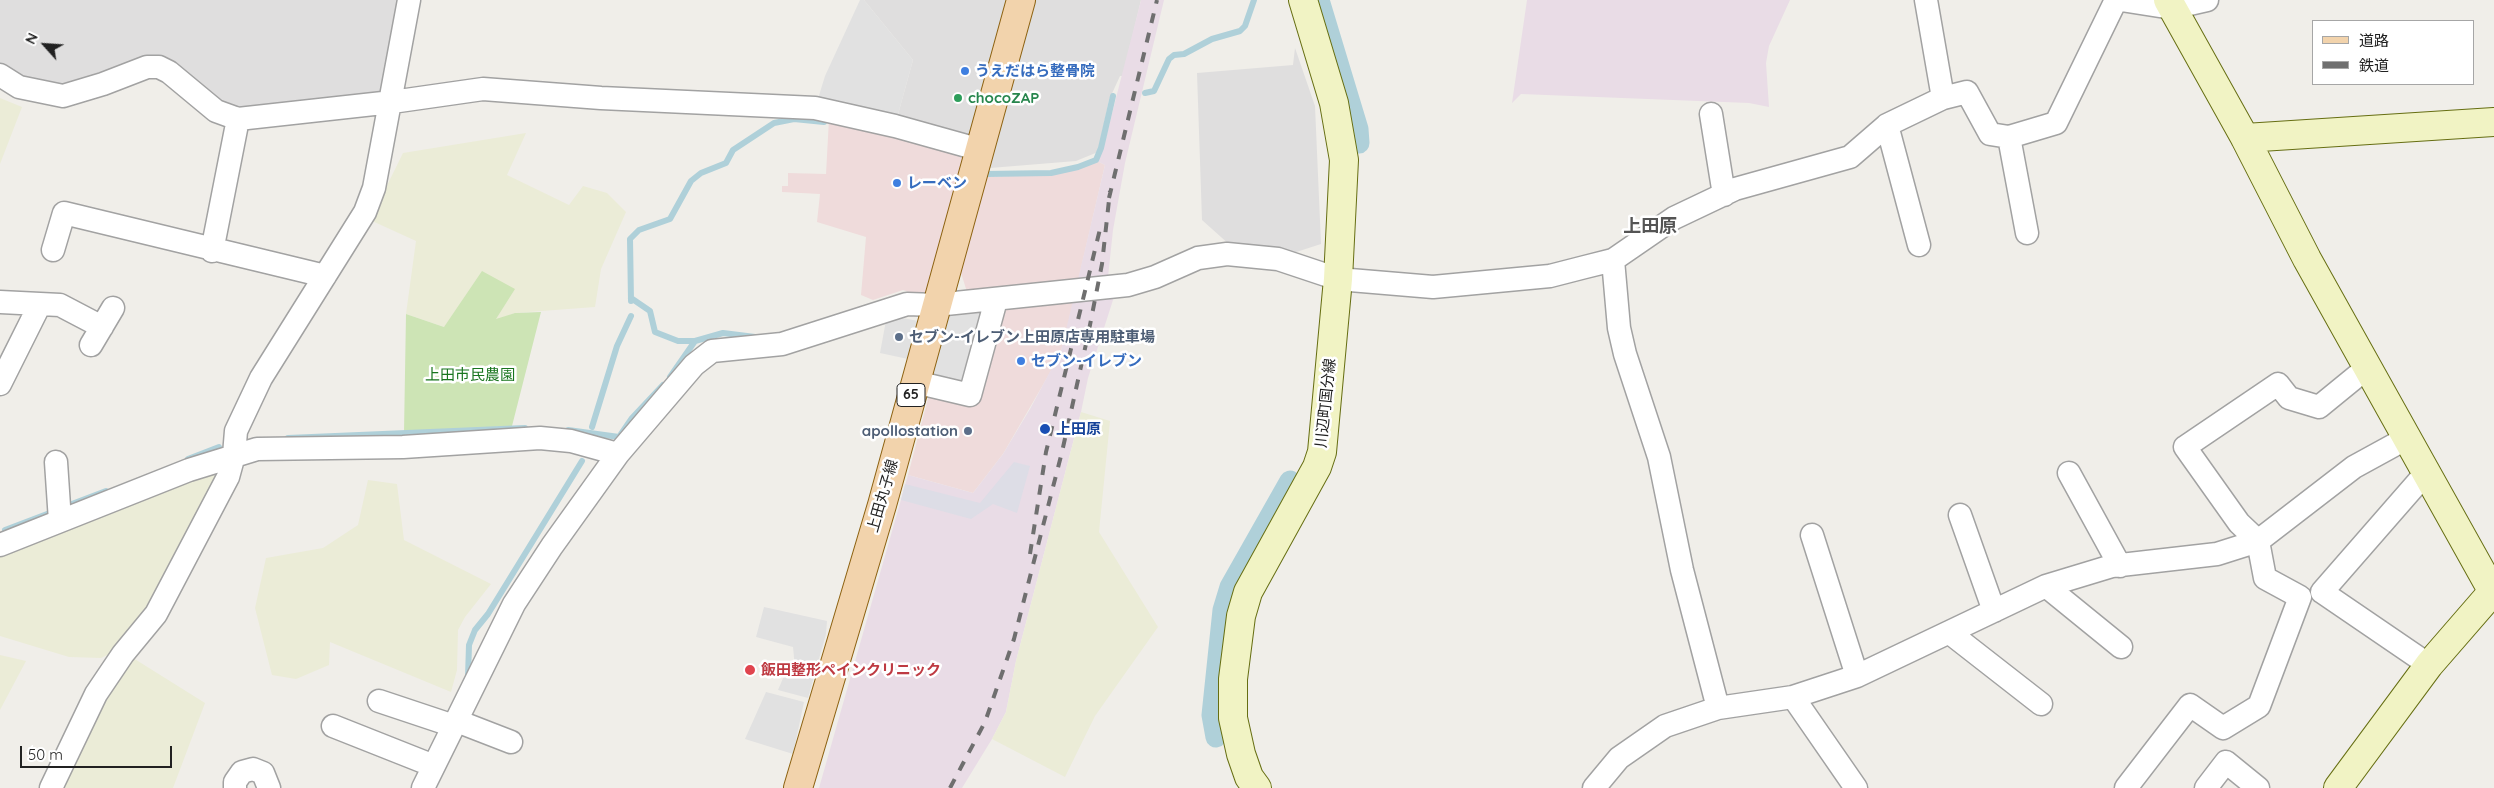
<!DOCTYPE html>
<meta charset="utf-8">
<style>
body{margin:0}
#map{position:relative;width:2494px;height:788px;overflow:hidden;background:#f0eee9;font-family:Quicksand,"Noto Sans JP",sans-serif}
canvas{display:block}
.legend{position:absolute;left:2312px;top:20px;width:162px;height:65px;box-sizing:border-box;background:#fff;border:1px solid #a6a6a6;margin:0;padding:6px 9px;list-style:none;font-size:15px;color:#212121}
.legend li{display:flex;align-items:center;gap:10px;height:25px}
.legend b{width:25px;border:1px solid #a6a6a6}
.north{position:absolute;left:20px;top:20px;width:50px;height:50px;-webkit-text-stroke:4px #fff;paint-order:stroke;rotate:296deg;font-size:14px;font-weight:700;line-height:20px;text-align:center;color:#212121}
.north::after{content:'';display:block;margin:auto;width:18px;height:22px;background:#212121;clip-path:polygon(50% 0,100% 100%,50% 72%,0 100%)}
.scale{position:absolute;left:20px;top:746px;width:152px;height:22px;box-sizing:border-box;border:2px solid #212121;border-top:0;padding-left:6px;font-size:15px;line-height:18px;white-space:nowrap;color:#212121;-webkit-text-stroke:4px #fff;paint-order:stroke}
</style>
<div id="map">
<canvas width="2494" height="788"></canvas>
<ul class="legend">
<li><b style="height:6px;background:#f2d3ac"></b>道路</li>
<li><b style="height:6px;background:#6f6f6f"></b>鉄道</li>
</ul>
<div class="north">N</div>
<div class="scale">50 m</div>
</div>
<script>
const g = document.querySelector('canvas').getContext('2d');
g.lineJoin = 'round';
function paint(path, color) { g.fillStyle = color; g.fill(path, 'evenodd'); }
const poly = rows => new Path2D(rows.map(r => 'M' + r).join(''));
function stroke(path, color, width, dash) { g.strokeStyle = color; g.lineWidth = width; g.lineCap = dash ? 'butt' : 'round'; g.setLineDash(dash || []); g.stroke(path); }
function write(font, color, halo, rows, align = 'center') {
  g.font = font + ' Quicksand,"Noto Sans JP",sans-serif'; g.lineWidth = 5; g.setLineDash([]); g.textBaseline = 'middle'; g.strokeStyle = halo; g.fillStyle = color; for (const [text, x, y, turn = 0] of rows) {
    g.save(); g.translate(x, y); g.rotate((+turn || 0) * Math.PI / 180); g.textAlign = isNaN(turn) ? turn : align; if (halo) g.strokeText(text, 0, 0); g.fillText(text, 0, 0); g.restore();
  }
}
const residential = poly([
 [0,0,402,0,383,96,228,109,174,65,67,86,25,81,0,67],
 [864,0,1008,0,970,138,897,118,913,60],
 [1034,0,1141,0,1123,76,1120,76,1109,100,1098,152,1076,161,990,168],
 [1295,48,1315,106,1321,244,1287,255,1231,246,1202,220,1197,73,1293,65]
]);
const commercial = poly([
 [829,119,967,157,925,297,903,290,873,300,861,295,866,237,817,222,820,194,782,192,782,186,788,186,788,173,826,174],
 [1097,161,1105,165,1078,281,968,295,961,273,987,177,1052,174,1079,168],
 [1074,301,1061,351,1051,371,1003,454,973,493,908,475,930,391,999,309]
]);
const industrial = poly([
 [1141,0,1164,0,1125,163,1113,230,1108,277,1113,300,1088,378,1081,412,1016,661,1006,712,992,739,962,788,819,788,908,475,973,493,1003,454,1030,409,1061,351,1105,165,1097,161,1103,149],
 [1527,0,1790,0,1769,46,1766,63,1769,107,1749,103,1521,94,1512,103]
]);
const farmland = poly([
 [0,98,22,107,0,164],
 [526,133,507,175,569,205,583,186,607,193,626,212,601,269,595,307,515,313,496,320,444,327,406,314,416,241,370,220,403,153],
 [1081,412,1110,421,1099,532,1158,627,1095,716,1065,777,992,739,1006,712,1016,661],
 [214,472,217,484,152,605,114,652,101,658,69,657,0,636,0,555],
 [368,480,397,484,404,540,491,584,465,617,458,630,457,670,451,692,330,642,329,665,296,679,272,675,255,608,266,558,323,548,358,525],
 [0,655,26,661,0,710],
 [133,658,205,703,173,788,60,788,101,700]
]);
const grass = poly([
 [482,271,515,289,496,319,515,313,541,312,512,426,404,432,406,314,444,327]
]);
const parking = poly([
 [860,0,864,0,913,60,897,118,817,102,825,76],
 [953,311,980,311,986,321,963,387,933,380,932,374,947,316],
 [887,315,918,321,908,359,880,353],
 [764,607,827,621,826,634,808,698,778,690,784,676,795,668,793,647,756,637],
 [766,692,804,702,793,754,745,739]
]);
const plaza = poly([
 [1014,462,1030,466,1017,513,993,504,971,519,901,500,905,484,980,503]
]);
const stream = poly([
 [1145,93,1154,91,1169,59,1174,55,1184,54,1212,39,1240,31,1245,26,1254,0],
 [987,174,1051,173,1078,167,1096,160,1101,148,1113,96],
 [631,298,650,311,655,332,678,341,695,341],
 [631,301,630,239,639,230,670,219,691,181,701,173,726,163,733,150,774,123,794,119,824,122],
 [670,377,695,341,723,333,755,337],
 [592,427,617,346,631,316],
 [568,430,619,437,632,418,663,385],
 [288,438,525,428],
 [188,459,219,447],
 [64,507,106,491],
 [5,530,55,511],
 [468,677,469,645,475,630,488,614,582,461]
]);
const canal = poly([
 [1319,0,1358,129,1359,143],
 [1216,737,1212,715,1223,610,1230,587,1290,481]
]);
const street = poly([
 [1926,0,1943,98],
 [2121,0,2172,8,2207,0],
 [0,75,19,87,63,96,103,84,147,67,159,67,169,72,216,111,238,119,392,102,483,89,601,98,815,108,895,126,981,150],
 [1711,114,1724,195],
 [1887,125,1919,245],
 [2009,137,2027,233],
 [53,250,64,213,325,276],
 [212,251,238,119],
 [1613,260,1619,328,1625,354,1659,457,1682,570,1718,708],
 [0,302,60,305,102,327],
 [91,345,113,308],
 [915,382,970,395,996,300],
 [0,384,40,304],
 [56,462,60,521],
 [2069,473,2120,566],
 [2425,474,2322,592,2429,665],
 [1960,515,1994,611],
 [1812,535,1857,676],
 [0,545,189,470,257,449,403,447,540,438,571,441,618,454],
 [2046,586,2121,647],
 [1950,633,2041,704],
 [1793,697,1856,788],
 [379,701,454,726,462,723,511,742],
 [333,726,434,766],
 [51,788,96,694,123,654,156,614,228,477,234,455,236,431,261,378,365,212,374,188,409,0],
 [235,788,235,782,242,772,253,769,263,773,269,788],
 [423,788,514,604,552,546,618,454,694,365,712,351,782,344,907,304,936,305,1128,285,1155,277,1198,258,1227,254,1278,259,1338,279,1433,287,1550,276,1585,267,1613,260,1674,218,1735,189,1850,157,1887,125,1943,98,1967,92,1990,134,2009,137,2056,123,2116,0],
 [1594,788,1619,758,1665,726,1718,708,1793,697,1857,676,2046,586,2112,566,2217,554,2258,541,2354,467,2407,438],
 [2126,788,2190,705,2223,728,2259,706,2300,597,2265,578,2258,541,2239,523,2185,447,2278,384,2289,398,2319,407,2368,367],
 [2206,788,2226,762,2258,788]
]);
const secondary = poly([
 [2168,0,2245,138,2307,259,2494,594],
 [2245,138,2494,122],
 [1257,788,1249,777,1241,754,1233,718,1233,679,1241,616,1248,592,1317,467,1322,452,1338,279,1344,160,1334,103,1303,0],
 [2338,788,2429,665,2494,590]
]);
const primary = poly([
 [798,788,882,505,1021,0]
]);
const rail = poly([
 [1109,198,1157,0],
 [1030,554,1046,452,1100,229],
 [950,788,985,722,1014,639,1062,452,1088,335,1102,264,1110,191]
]);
const markers = [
 [965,71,5,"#3f7fe0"],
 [958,98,5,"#2e9e5b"],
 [897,183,5,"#3f7fe0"],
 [899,337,5,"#5c6f8a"],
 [1021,361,5,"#3f7fe0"],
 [1045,429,6,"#1a4fb4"],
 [968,431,5,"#5c6f8a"],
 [750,670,6,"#e0444e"]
];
const shields = [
 [911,395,28]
];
const shieldNames = [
 ["65",911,395]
];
const shopNames = [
 ["うえだはら整骨院",975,71],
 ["レーベン",907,183],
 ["セブン-イレブン",1031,361]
];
const leisureNames = [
 ["chocoZAP",968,98]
];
const serviceNames = [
 ["セブン-イレブン上田原店専用駐車場",909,337],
 ["apollostation",958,431,"right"]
];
const parkNames = [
 ["上田市民農園",470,375]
];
const streetNames = [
 ["川辺町国分線",1326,403,-84],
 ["上田丸子線",883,496,-74]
];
const transitNames = [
 ["上田原",1056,429]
];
const healthNames = [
 ["飯田整形ペインクリニック",761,670]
];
const quarterNames = [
 ["上田原",1650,227]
];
paint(residential, '#dfdede');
paint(commercial, '#efdbdb');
paint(industrial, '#e9dce6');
paint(farmland, '#ebecd7');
paint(grass, '#cde4b5');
paint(parking, '#e1e1e1');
paint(plaza, '#dddde6');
stroke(stream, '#afd0d9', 6);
stroke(canal, '#afd0d9', 21);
stroke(street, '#a2a2a2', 25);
stroke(secondary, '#666e12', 30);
stroke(primary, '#8d6211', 30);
stroke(street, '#fff', 22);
stroke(secondary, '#f1f3c4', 28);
stroke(primary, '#f2d3ac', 28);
stroke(rail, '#6f6f6f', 4, [10, 10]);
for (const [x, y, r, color] of markers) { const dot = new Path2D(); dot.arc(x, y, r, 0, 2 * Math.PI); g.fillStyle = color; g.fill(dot); stroke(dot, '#fff', 2); }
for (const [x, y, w] of shields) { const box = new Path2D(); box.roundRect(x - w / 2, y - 11.5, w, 23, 4); g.fillStyle = '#fff'; g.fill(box); stroke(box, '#212121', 1); }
write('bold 14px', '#212121', null, shieldNames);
write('bold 15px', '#366cbe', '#fff', shopNames, 'left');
write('bold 15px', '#27864d', '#fff', leisureNames, 'left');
write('bold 15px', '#4e5e75', '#fff', serviceNames, 'left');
write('15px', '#19751f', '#fff', parkNames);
write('15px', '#212121', '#fff', streetNames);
write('bold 15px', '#164399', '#fff', transitNames, 'left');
write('bold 15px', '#be3a42', '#fff', healthNames, 'left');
write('bold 18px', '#545454', '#fff', quarterNames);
</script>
